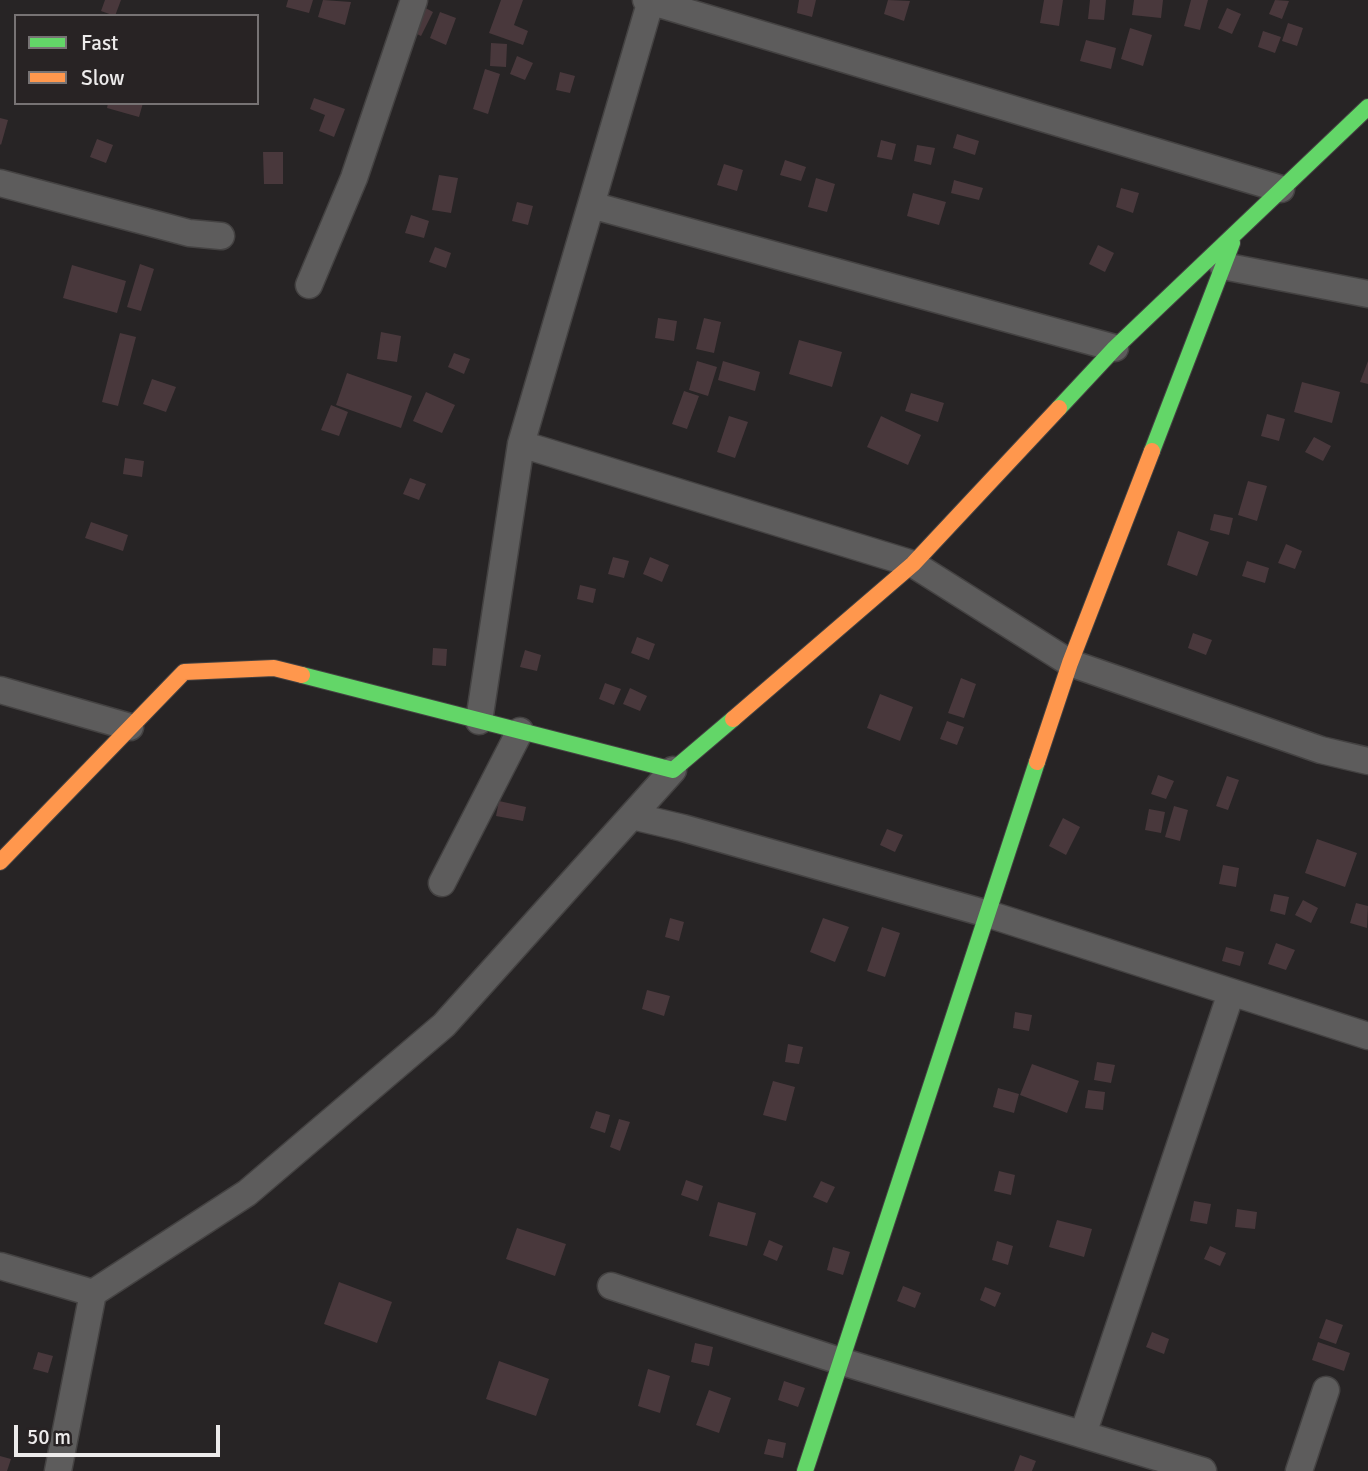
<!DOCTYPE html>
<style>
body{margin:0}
#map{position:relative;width:1368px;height:1471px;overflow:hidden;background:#272425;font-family:Signika,sans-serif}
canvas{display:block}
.legend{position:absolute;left:14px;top:14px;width:245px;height:91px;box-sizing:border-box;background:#282324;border:2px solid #777374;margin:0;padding:9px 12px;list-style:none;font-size:21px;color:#edebeb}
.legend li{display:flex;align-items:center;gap:14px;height:35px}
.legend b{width:35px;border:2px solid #777374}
.scale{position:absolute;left:14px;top:1425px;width:206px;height:32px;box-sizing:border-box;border:4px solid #edebeb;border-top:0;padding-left:9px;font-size:21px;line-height:24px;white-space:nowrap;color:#edebeb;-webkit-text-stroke:5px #282324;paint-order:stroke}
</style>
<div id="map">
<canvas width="1368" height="1471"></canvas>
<ul class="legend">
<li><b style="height:9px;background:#63d668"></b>Fast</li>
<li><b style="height:9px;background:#ff974d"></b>Slow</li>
</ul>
<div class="scale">50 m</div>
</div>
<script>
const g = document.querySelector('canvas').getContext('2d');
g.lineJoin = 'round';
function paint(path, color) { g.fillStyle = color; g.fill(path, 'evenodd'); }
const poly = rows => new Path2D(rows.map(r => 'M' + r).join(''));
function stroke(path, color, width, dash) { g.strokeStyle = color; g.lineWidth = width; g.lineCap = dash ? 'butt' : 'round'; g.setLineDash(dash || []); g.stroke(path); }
const building = poly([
 [105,0,121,0,115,16,101,11],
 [288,0,313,0,309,13,286,7],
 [323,0,351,2,345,25,318,17],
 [501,0,523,0,514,25,528,31,523,45,489,33],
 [799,0,816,0,812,17,797,13],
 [888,0,910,1,904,21,884,14],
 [1044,0,1063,0,1059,26,1040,23],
 [1090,0,1106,0,1104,20,1088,19],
 [1134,0,1163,0,1161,18,1132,15],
 [1191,0,1208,0,1200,30,1184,26],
 [1275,0,1289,1,1282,19,1269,14],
 [420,5,433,12,421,36,407,29],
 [1227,8,1241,14,1232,34,1218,28],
 [440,12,456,18,446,45,430,38],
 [1288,23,1303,28,1297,46,1282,41],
 [1130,28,1152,35,1143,66,1121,59],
 [1263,31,1281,37,1275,53,1258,47],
 [1086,40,1116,48,1111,69,1080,61],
 [491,43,507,44,506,67,490,66],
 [517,56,533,63,525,80,510,74],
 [485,69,500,74,488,114,473,109],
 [560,72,575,76,570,93,556,90],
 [314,98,345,109,334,137,319,131,325,115,310,109],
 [108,103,143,103,139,117,107,108],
 [0,118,8,120,1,145,0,144],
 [957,134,979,141,975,155,953,148],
 [97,139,113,145,106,163,90,157],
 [881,140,896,144,892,160,877,157],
 [917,145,935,148,931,165,914,161],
 [263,152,283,152,283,184,264,184],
 [785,160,806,167,801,181,780,175],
 [724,164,743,170,737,191,717,185],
 [439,175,458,178,451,213,432,210],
 [816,178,835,184,827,212,808,207],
 [954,180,983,188,979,200,951,193],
 [1121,188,1139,193,1133,213,1116,207],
 [913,193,946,202,939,225,907,216],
 [517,202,533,206,528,225,512,221],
 [411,215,429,221,424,238,405,233],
 [1098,245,1114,253,1105,272,1089,264],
 [435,247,451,253,446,268,429,262],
 [140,264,154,269,141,311,127,307],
 [72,265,126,281,117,313,63,298],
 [658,318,677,321,674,341,655,338],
 [704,318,721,322,714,353,696,349],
 [381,332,401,336,397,362,377,359],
 [120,333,136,337,118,406,102,402],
 [799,340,842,352,832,387,789,374],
 [454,353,470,359,464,374,448,367],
 [697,361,717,367,708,396,689,390],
 [723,361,760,372,755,391,718,380],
 [1368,361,1368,384,1360,382],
 [347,373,412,396,401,428,336,405],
 [152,379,176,387,166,412,143,404],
 [1302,382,1340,392,1332,423,1294,412],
 [684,391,699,396,687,429,672,424],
 [426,392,455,405,442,433,413,421],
 [911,393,944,403,938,422,905,411],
 [331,405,348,412,339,436,321,430],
 [1267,414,1285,419,1279,441,1261,436],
 [729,416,748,422,735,458,717,452],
 [881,416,921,435,908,465,867,447],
 [1314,437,1331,446,1323,461,1305,452],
 [125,458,144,461,142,477,123,474],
 [410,478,426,484,419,500,403,494],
 [1248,481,1267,486,1257,521,1238,515],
 [1214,514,1233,518,1229,535,1210,530],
 [91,522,128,535,123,551,85,538],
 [1178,531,1209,542,1197,576,1167,565],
 [1286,544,1302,551,1295,569,1278,563],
 [613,557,629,561,624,578,608,574],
 [650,557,669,565,662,582,643,574],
 [1247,561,1269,568,1265,583,1242,576],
 [580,585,596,589,593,603,577,599],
 [1193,633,1212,640,1206,655,1188,648],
 [637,637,655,644,649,660,631,653],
 [433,648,447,649,446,666,432,665],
 [525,650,541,655,537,671,520,667],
 [961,678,976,684,964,718,948,713],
 [605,683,621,689,614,705,599,699],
 [630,688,647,696,640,711,623,704],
 [880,694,913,707,900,741,867,728],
 [947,721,964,727,957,745,940,739],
 [1158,775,1174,781,1166,799,1151,794],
 [1227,776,1239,780,1228,810,1216,806],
 [499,801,526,807,523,821,496,816],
 [1174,806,1188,810,1180,841,1165,837],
 [1149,809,1165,812,1161,833,1145,830],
 [1063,818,1080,827,1066,855,1049,846],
 [887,829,903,835,895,852,880,845],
 [1317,839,1357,853,1345,887,1305,873],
 [1223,865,1239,868,1236,887,1219,884],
 [1274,894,1289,897,1285,915,1270,911],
 [1303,900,1318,908,1311,923,1295,915],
 [1356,903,1368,906,1367,928,1350,923],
 [670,918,684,922,679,941,665,937],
 [823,918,849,927,835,962,810,952],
 [882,927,900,933,885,977,867,971],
 [1276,943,1295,950,1286,970,1268,964],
 [1226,947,1244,952,1240,966,1222,961],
 [647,990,670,996,664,1016,642,1009],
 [1015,1012,1032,1015,1029,1031,1013,1028],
 [788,1044,803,1047,799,1064,785,1062],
 [1097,1062,1115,1065,1111,1083,1094,1080],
 [1032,1064,1079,1081,1067,1113,1020,1095],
 [773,1081,795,1087,786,1121,763,1115],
 [998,1088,1019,1094,1014,1113,993,1107],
 [1088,1090,1105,1092,1103,1110,1085,1108],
 [596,1111,610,1115,605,1133,590,1128],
 [619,1119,630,1122,620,1151,610,1147],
 [999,1171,1015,1175,1011,1195,994,1191],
 [686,1180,703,1186,698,1201,681,1195],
 [821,1181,835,1187,827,1203,813,1197],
 [1194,1201,1211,1204,1207,1224,1190,1221],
 [718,1202,756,1213,747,1246,709,1236],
 [1237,1209,1257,1212,1255,1229,1235,1227],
 [1057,1220,1092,1229,1084,1257,1049,1247],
 [517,1228,566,1244,555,1276,506,1259],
 [769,1240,783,1246,777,1261,763,1255],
 [997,1241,1013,1246,1008,1265,992,1260],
 [1210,1246,1226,1253,1220,1266,1204,1259],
 [833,1247,850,1252,843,1275,827,1270],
 [339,1282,392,1302,377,1343,324,1324],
 [903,1286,921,1293,915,1308,897,1301],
 [985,1287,1001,1293,995,1307,980,1300],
 [1326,1319,1343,1325,1336,1344,1319,1338],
 [1152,1332,1169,1339,1164,1354,1146,1347],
 [1318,1342,1350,1353,1344,1371,1312,1360],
 [695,1343,713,1347,709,1366,691,1362],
 [38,1352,53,1356,48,1373,33,1369],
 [499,1361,549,1379,536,1416,486,1399],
 [648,1369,670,1376,660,1413,638,1406],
 [784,1381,805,1388,798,1407,778,1400],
 [709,1390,731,1398,719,1433,696,1425],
 [768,1439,786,1443,783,1458,764,1454],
 [1020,1455,1036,1461,1032,1471,1014,1471],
 [0,1456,11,1459,7,1471,0,1471]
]);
const street = poly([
 [646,0,1281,189],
 [0,183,189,233,221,236],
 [591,205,1115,348],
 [1223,266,1368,294],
 [309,285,354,178,414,0],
 [521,444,913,564,1070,663,1321,750,1368,761],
 [0,690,130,727],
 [479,721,521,444,651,0],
 [632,816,683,828,988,914,1368,1036],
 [442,883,520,731],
 [0,1266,93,1293,58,1471],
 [611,1286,843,1362,1203,1471],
 [93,1293,247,1193,444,1025,673,770],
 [1083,1434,1231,993],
 [1299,1471,1326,1390]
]);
const fast = poly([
 [1059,408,1115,348,1368,107],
 [1152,451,1232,243],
 [302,675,673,770,733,719],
 [805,1471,1037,762]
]);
const slow = poly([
 [733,719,913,564,1059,408],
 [1037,762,1070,663,1152,451],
 [0,862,184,672,274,668,302,675]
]);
paint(building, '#49383c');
stroke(street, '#444242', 29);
stroke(fast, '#444242', 18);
stroke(slow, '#444242', 18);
stroke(street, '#5d5c5c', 26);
stroke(fast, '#63d668', 16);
stroke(slow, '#ff974d', 16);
</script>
